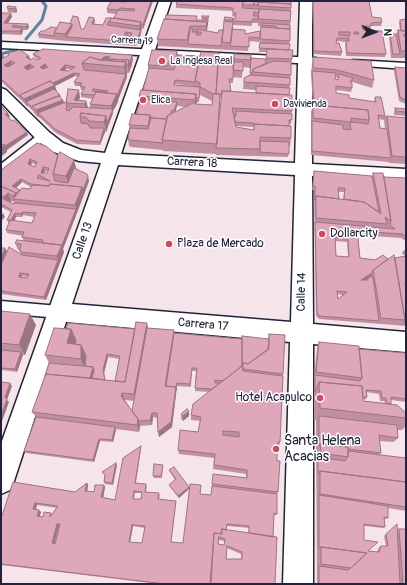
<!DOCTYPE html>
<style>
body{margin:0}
#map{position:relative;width:407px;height:585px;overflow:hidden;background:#f5e5ea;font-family:Pangolin,sans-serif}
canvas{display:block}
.frame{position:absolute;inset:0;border:2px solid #22223b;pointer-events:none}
.north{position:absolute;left:355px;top:12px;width:40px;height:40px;-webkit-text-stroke:3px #fff;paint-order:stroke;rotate:91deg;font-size:11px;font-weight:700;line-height:16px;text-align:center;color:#22223b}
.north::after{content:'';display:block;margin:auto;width:14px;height:18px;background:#22223b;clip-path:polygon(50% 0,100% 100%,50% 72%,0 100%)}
</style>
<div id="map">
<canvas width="407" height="585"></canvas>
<div class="frame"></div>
<div class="north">N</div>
</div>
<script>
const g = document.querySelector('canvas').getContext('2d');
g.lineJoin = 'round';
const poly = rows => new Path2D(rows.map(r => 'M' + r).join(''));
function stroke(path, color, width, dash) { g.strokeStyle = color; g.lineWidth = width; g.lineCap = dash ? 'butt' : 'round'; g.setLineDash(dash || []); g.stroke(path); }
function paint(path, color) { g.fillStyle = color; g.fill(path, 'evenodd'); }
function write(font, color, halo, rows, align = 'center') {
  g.font = font + ' Pangolin,sans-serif'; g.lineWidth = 3; g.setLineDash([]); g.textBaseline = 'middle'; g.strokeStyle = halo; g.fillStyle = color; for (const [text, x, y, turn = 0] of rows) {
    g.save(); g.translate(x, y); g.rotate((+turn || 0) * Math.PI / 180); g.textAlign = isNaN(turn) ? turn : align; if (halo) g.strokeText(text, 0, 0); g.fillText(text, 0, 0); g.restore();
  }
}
const stream = poly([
 [26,39,42,20,46,6,42,1],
 [1,54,16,50]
]);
const street = poly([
 [1,42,316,58,321,61,316,64,1,48,1,42],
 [353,60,406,63,406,69,350,65,350,61,353,60],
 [43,132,47,134,48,136,47,138,5,173,1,174,1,164,39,134,43,132],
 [1,301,59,306,64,308,66,312,64,316,59,318,1,313,1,301]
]);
const secondary = poly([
 [159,1,171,1,121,154,295,163,300,1,312,1,312,164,406,169,406,181,312,176,313,324,406,332,406,352,313,344,313,584,283,584,290,342,66,322,14,481,10,490,1,494,1,444,101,163,79,161,51,151,37,140,1,102,1,88,6,90,49,132,63,143,81,150,105,153,159,1],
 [118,165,295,175,291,322,72,304,118,165]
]);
const wall = poly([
 [153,1,143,29,142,29,141,34,136,46,67,41,39,38,38,34,84,29,95,21,94,25,103,25,106,18,114,18,116,14,107,13,107,9,125,2],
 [177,1,292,1,292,2,291,2,291,11,289,50,292,59,289,95,292,111,291,124,289,124,291,138,290,146,289,146,288,157,216,155,216,154,163,151,163,150,131,147,129,146,128,138,130,130,129,125,136,114,140,101,139,96,143,90,148,71,148,65,177,51,178,55,234,58,234,54,251,58,266,59,267,52,259,52,260,41,259,42,249,41,248,51,158,46,157,39,197,20,202,20,202,18,209,16,207,31,218,33,223,30,225,17,235,19,235,17,232,16,233,11,176,8,176,4],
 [252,23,258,23,258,26,262,27,260,31,245,34,232,29,233,25,252,26],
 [243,67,250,68,250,75,244,78,243,89,256,90,256,93,231,91,229,83,233,83,233,72,233,77,242,78],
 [175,84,195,86,175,85],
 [200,92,200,95,212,101,212,105,196,104,197,102,199,102],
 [220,98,222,98,218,133,220,105],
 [177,106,186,107,175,112],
 [236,126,254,127,253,130,236,127],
 [312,1,369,1,372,17,382,22,381,26,371,26,370,30,363,29,363,30,386,54,385,57,346,56,345,44,346,42,337,41,336,43,342,52,341,56,314,54],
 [16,7,17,11,16,13,8,12,7,8],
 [1,13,11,13,12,17,8,23,29,27,27,30,23,30,23,32,21,35,1,34],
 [406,19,406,58,391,58,389,37,390,34,396,34,398,30,400,31,399,23,400,20],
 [1,52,3,54,4,58,8,56,8,53,29,56,30,59,37,60,38,59,34,57,33,54,133,59,131,68,129,73,127,73,127,77,118,100,118,102,113,111,113,113,106,132,105,132,100,145,77,144,56,133,39,117,38,117,34,113,33,111,28,106,27,106,22,101,1,81],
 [66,69,71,69,68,71,65,70],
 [75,76,78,77,74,82,75,86,80,86,81,90,83,90,81,94,81,97,92,99,90,104,90,108,88,108,86,101,79,100,80,97,64,103,63,100,61,98,60,95,57,92,55,86],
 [313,57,374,80,372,88,352,82,351,83,352,88,351,92,336,90,336,93,349,98,374,102,375,97,385,116,406,118,406,164,389,163,389,162,311,155,311,112,313,105,311,75,312,64],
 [335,77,338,78,338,80,335,79],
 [379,119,384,120,385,129,380,128],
 [395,67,406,68,406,104,399,101,394,71],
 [395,108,406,109,406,116,394,115,394,112],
 [37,143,58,156,88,177,89,181,63,249,64,252,46,300,1,294,1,248,7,251,22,255,20,252,21,251,18,250,15,243,24,241,22,237,23,236,7,233,6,230,9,224,7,220,11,212,1,207,1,170],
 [32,163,36,165,35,167,31,165],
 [45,171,48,171,47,173,44,173],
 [22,182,31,187,30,189,20,190,16,188],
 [11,201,14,202,14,204,10,202],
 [23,215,34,217,32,223,14,221,16,217,22,217],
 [22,276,28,277,27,278,22,278],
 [314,171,372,176,373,173,384,177,406,178,406,241,401,238,358,235,360,258,375,260,388,259,406,256,406,286,405,286,406,290,406,326,319,319,316,316,314,190,312,190],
 [338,192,344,192,343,199,339,199],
 [335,241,347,242,348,257,336,256],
 [338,294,341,295,343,295,338,299],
 [406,249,406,256,402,254,403,251],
 [1,311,36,325,25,355,23,355,17,372,1,370],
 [148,328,174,330,174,333,242,339,242,336,268,339,269,334,283,374,283,376,280,442,279,447,277,446,277,461,278,492,277,494,277,514,276,515,274,515,273,537,275,584,159,584,1,565,1,519,13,482,75,492,87,483,88,485,87,491,94,492,104,485,105,487,103,498,115,500,141,448,136,483,147,486,146,492,160,495,159,499,176,503,171,542,183,543,200,494,211,495,213,474,246,478,246,474,213,469,214,458,179,454,178,450,198,432,200,421,191,420,191,415,209,392,195,391,196,371,192,371,191,387,177,386,172,427,159,437,158,418,153,417,152,425,140,426,139,432,116,429,113,442,100,441,94,462,26,453,24,451,36,417,32,412,49,363,45,355,66,329,135,329],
 [108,357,119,359,115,381,105,380,104,373],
 [125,400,134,401,132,411],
 [135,493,142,493,141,499,134,499],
 [37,505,57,508,53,514,43,517,40,516,41,512,36,509],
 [59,525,55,544,55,543],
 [133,526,145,528,142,543,130,542],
 [227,526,249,528,248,533,226,530],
 [219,540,224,541,224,545,218,544],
 [227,548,241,554,241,559,226,559],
 [319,342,359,349,406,353,406,402,391,400,391,404,406,413,406,426,402,430,397,430,398,438,394,442,379,441,381,453,379,455,406,458,406,511,388,508,388,518,386,519,384,519,385,527,383,528,364,526,364,540,368,551,377,552,379,547,381,546,386,546,384,536,397,524,397,530,399,529,406,584,317,584,316,420,314,420,314,378,317,348],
 [366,392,379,394,380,401,384,401,385,403,363,401,363,399,365,400,367,397],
 [181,414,189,416,183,421,181,419],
 [117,465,113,485,105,484,104,482,105,476,102,472],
 [163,465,163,467,162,478,154,478,153,476],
 [169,470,189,487,190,488,179,498,170,487,169,485,175,480,170,472]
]);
const shadedWall = poly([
 [151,1,153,1,143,29,143,25],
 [16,7,17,11,16,13,15,9],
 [11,13,12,17,5,27,4,23],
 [94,18,95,21,92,28,92,24],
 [208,20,208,24,206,33,206,26],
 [141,22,141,34,136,46,136,42,140,33,139,26],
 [28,24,29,27,27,30,26,27],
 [72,24,73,31,66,37,67,41,65,34],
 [22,28,23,32,21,35,20,31],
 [3,54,5,61,1,63,1,55],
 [132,55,133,59,131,68,130,64],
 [29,56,30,59,27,61,26,57],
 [110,56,111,60,96,64,104,57],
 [129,60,130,68,129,73,128,66],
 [11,61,12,65,5,68,4,65],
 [126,62,127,73,127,77,118,100,118,102,113,111,113,113,106,132,104,122,106,116,112,111,111,106,126,76,124,67],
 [30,64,31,67,25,71,24,67],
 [45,64,46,68,42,70,40,67],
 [65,65,66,69,61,73,60,70],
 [74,73,75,76,55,86,57,92,26,102,28,106,27,106,24,99,23,98],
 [79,90,80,97,78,103,74,100],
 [196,94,197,102,195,107,195,100],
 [220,94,220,105,216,148],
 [60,95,61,98,63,100,65,107,38,113,39,116,38,117,36,110,53,98],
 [86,101,88,108,86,111,85,104],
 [177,102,177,106,175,114,174,111],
 [8,113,10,117,7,118,5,114],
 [104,128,105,132,100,145,100,142],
 [27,132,28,135,7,150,7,152,2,156,1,154,1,147,5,145],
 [30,159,32,163,29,168,28,164],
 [74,160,77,171,69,186,66,176],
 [43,167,45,171,42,177,41,173],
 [88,177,89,181,77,213,75,205,82,187],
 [21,179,22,182,14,190,12,186],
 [8,193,11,201,8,204,4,197],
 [16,193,18,200,14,199,13,196],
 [76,209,77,213,63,249,64,252,46,300,44,297,58,260,57,256],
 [22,212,23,215,22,217,21,214],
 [3,213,5,217,1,221,1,215],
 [15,213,16,217,13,224,11,220],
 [5,248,9,255,1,273,1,258],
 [20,273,22,276,20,281,19,277],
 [372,273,371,276,360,284,361,280],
 [30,314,36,325,25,355,19,345],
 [147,323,149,332,136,402,134,394],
 [71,329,77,344,72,354,67,343],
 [174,330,174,337,166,389,165,386],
 [81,345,87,359,85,369,81,359],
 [21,352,23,355,17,372,15,369],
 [107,354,108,357,104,373,107,387,103,370],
 [93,367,95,373,92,383,89,380],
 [10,383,12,386,7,400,9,402,1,424,1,416,5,397],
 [177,383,177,386,172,427,159,437,158,432],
 [122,393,125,400,121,396],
 [189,411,189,416,183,421,183,416],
 [152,413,153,417,152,425,150,420],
 [138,419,140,426,139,432,137,425],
 [115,427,116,430,113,442,112,440],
 [99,439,100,441,94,462,93,460],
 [141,446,141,448,135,485,135,483],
 [116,463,117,465,113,485,112,483],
 [87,483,88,485,87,493,85,491],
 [104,485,105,487,103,499,101,497],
 [189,487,190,488,179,498,178,496],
 [35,503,37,505,35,511,33,509],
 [39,510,41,512,39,518,37,516],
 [57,524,59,525,54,544,52,543],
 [132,525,133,526,130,543,129,542]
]);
const building = poly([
 [111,1,125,2,125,1,151,1,143,25,141,25,141,22,129,20,113,18,114,18,118,10,134,11,135,9,120,8,119,10,107,9,111,1],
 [177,1,243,1,242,8,259,9,259,13,254,12,253,16,259,16,258,19,253,19,252,22,233,21,233,19,235,19,236,13,233,13,233,8,176,4,177,1],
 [243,1,254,1,254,5,243,5,243,1],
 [247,1,291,1,291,4,258,2,258,5,254,5,254,1,247,1],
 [313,1,369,1,372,17,381,18,382,22,371,23,371,26,362,26,363,30,382,31,386,54,347,53,346,40,349,41,349,38,337,38,336,43,339,43,342,52,314,51,313,1],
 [339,32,350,32,350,36,339,35,339,32],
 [354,32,358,32,359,34,354,34,354,32],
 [258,2,291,4,291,8,258,6,258,2],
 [8,6,16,7,15,9,7,8,8,6],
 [259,9,291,11,290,21,258,19,259,9],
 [1,13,11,13,4,23,28,24,26,27,13,25,12,27,22,28,20,31,1,31,1,13],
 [166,15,197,16,196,20,208,20,207,25,207,22,165,19,166,15],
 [73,16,78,17,81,29,84,29,89,17,94,18,92,24,103,25,106,18,111,18,110,21,109,21,107,25,141,30,136,42,66,37,72,27,72,24,70,23,73,16],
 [126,32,132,33,130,38,124,37,128,34,124,34,126,32],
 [202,16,209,16,208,18,202,18,202,16],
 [225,17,233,18,233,20,224,20,225,17],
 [111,18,141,22,139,26,110,22,111,18],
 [164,19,207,22,206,26,190,26,187,40,157,39,164,19],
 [406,19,406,31,401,31,400,20,406,19],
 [224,21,233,22,231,43,222,42,224,21],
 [60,22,72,24,65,34,54,33,60,22],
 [262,23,290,25,290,29,276,28,276,26,262,25,262,23],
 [51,27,57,28,54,33,55,36,38,34,41,31,44,31,51,27],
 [261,27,290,29,290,41,260,39,261,27],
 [190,29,193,29,192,32,197,32,196,35,201,35,201,32,197,32,197,29,218,33,219,30,223,30,221,46,188,44,190,29],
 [232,29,245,30,245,34,260,31,260,38,249,37,249,47,230,46,232,29],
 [398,30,406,31,406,35,403,35,406,37,406,51,401,51,398,30],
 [390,34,396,34,400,54,393,54,390,34],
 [260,43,290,44,289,50,259,48,260,43],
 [43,49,132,55,130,64,129,60,108,59,110,56,104,57,101,60,90,57,82,63,84,70,126,74,117,96,117,94,96,92,94,95,81,94,85,87,80,86,82,83,74,82,80,74,74,73,53,83,50,81,20,95,21,97,1,79,1,59,9,55,8,53,20,50,29,56,26,57,30,60,33,58,37,60,41,58,33,54,43,49],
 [11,61,15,63,8,67,4,65,11,61],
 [30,64,34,67,27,70,24,67,30,64],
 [45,64,48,67,43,69,40,67,45,64],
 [65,65,75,67,68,71,60,70,65,65],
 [93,89,108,91,107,92,92,91,93,89],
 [267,49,293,50,292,59,266,58,267,49],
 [152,50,177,51,175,63,168,62,168,66,148,65,152,50],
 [201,52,219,53,216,93,214,94,200,87,200,83,195,80,201,52],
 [234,54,251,55,251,60,234,59,234,54],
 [178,55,200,56,195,82,175,80,174,85,200,87,199,98,196,98,196,94,143,90,149,68,174,70,178,55],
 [90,57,99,60,126,62,124,67,82,63,90,57],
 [218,57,234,58,233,79,229,79,231,91,222,91,222,94,216,94,218,57],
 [313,57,371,61,374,80,337,70,313,68,313,57],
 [251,58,266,59,265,64,253,69,253,73,250,73,251,58],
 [105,59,129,60,128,66,127,65,126,62,103,60,105,59],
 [274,61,291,62,291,75,253,72,253,69,274,61],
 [233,62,243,62,243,71,233,70,233,62],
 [395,67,406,68,406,100,400,97,395,67],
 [312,71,336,73,335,79,338,80,339,74,353,78,350,82,352,83,352,88,336,86,336,93,349,95,349,98,376,102,375,97,381,97,385,116,378,115,380,128,387,129,391,158,312,151,312,121,343,125,343,129,351,130,350,125,351,122,368,124,369,120,368,110,314,105,312,71],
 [250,75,290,78,290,85,244,82,244,78,250,75],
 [50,81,55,85,24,99,20,95,50,81],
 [256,86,290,88,289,95,256,93,256,86],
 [54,89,60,95,32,106,32,107,26,102,54,89],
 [68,89,79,90,74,100,86,101,85,104,66,103,68,89],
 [141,90,196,94,195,100,139,96,141,90],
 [222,91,292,95,292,111,232,108,236,127,254,130,254,124,291,126,291,138,260,137,260,149,216,148,222,91],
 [96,92,117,94,111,106,90,104,96,92],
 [213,94,220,94,217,144,162,140,167,116,195,102,195,104,212,105,213,94],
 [59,96,63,100,36,110,32,106,59,96],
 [141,99,177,102,174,111,172,110,170,115,167,116,167,119,151,118,150,115,136,114,141,99],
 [66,102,67,105,66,110,69,111,73,107,113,109,107,123,106,116,81,113,80,117,81,123,88,124,90,128,104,128,100,142,76,140,55,129,38,113,66,102],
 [313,105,368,110,369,120,351,118,351,122,313,118,313,105],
 [1,106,8,113,5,114,12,121,14,120,27,132,5,146,5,145,1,144,1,106],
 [395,108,406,109,406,112,396,111,395,108],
 [236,111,292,114,292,120,289,120,289,126,254,124,254,123,235,122,234,116,236,116,236,111],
 [81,113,106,116,104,122,89,121,86,117,80,117,81,113],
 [132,114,150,115,148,126,129,125,132,114],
 [387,116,406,118,406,157,392,156,387,116],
 [151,118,167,119,162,140,163,143,130,140,128,138,130,128,148,129,151,118],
 [260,141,289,142,289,154,260,152,260,141],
 [37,143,46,146,58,156,53,174,55,181,68,183,74,168,87,174,88,177,83,190,82,187,50,184,49,186,31,184,21,179,12,186,20,190,16,193,5,188,4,188,1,186,1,170,37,143],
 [30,159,37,162,35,167,28,164,30,159],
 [43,167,49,168,47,173,41,173,43,167],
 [39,175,50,181,37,178,39,175],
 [1,144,5,145,1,147,1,144],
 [60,152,74,160,66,176,53,174,58,154,60,152],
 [314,171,372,176,379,212,364,202,344,199,345,188,338,188,339,199,316,196,315,200,315,186,313,186,314,171],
 [373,173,383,173,391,221,385,217,387,224,316,218,316,196,364,202,381,214,373,173],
 [384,177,406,178,406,237,403,234,357,231,360,258,375,260,383,255,388,259,373,270,372,273,361,280,368,280,368,277,373,277,379,321,320,316,317,313,315,222,395,229,390,225,391,221,384,177],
 [335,237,348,238,349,257,336,256,335,237],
 [337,291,347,292,338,299,337,291],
 [50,184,82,187,75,205,13,199,22,188,30,189,32,185,49,186,50,184],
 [1,186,16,193,13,196,8,193,4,197,1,195,1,186],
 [1,198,14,204,15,203,76,209,62,245,42,243,43,240,22,237,24,232,6,230,10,220,32,223,36,213,22,212,21,214,15,213,11,220,7,220,12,210,1,204,1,198],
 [17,240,62,245,57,256,20,252,21,244,15,243,17,240],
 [9,247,22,255,58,260,44,297,1,291,1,265,9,247],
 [20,273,29,274,27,278,19,277,20,273],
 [1,248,5,248,1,258,1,248],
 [394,255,405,320,381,318,373,270,394,255],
 [406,256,406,282,405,282,406,290,406,323,404,323,405,320,395,258,406,256],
 [1,311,30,314,19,345,1,343,1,311],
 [136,322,147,323,134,394,122,393,121,396,138,419,137,425,32,412,46,374,125,382,136,322],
 [68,323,135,329,125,382,115,381,120,356,107,354,103,370,105,380,92,378,94,370,93,367,85,366,86,356,81,345,75,344,76,340,71,329,66,329,68,323],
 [54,328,71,329,67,343,81,345,81,359,45,355,54,328],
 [147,328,174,330,165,386,176,387,171,422,158,432,157,413,152,413,150,420,139,421,138,419,132,411,147,328],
 [174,333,242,339,242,366,223,381,215,380,215,383,220,383,212,389,195,388,197,368,192,368,190,384,177,383,176,390,176,387,166,386,174,333],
 [269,334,285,335,283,374,243,369,243,363,248,364,269,349,269,334],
 [242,336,269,339,268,349,248,364,243,363,242,366,242,336],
 [319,342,359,346,362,378,316,372,319,342],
 [359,349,406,353,406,399,391,397,391,404,387,403,386,398,382,398,381,391,366,390,367,397,363,397,362,386,319,382,315,392,315,375,360,381,362,378,359,349],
 [1,350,21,352,15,369,1,368,1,350],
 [49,363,93,367,90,378,46,374,45,376,49,363],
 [242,366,243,371,283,376,280,442,278,442,277,446,277,461,280,461,278,492,212,484,213,474,247,478,247,470,214,465,215,454,178,450,180,430,198,432,201,417,191,415,193,404,242,366],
 [223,431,239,432,239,437,223,435,223,431],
 [1,382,10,383,5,397,7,399,1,416,1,382],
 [319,382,362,386,363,401,397,405,406,413,406,418,320,408,319,382],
 [187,409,189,411,183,416,181,414,187,409],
 [319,416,397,425,398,438,379,435,381,453,348,449,348,447,320,444,319,446,319,416],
 [36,417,115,427,112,440,99,439,93,460,24,451,36,417],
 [320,444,348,447,348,457,321,453,320,444],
 [141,446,135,483,146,484,145,492,159,493,158,499,176,501,171,542,183,543,190,484,201,485,200,494,211,495,212,486,277,494,277,514,274,513,273,537,249,533,249,526,227,524,226,530,222,529,221,534,214,533,210,584,165,584,1,564,1,519,13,482,75,492,87,483,85,491,94,492,95,485,104,485,101,497,115,500,123,458,141,446],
 [134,491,142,492,141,499,133,499,134,491],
 [35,503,58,506,50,517,51,513,44,512,43,517,37,516,39,510,33,509,35,503],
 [57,524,60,524,55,544,52,543,57,524],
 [132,525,145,526,142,543,129,542,132,525],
 [348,451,406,458,406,482,320,471,318,473,318,457,345,461,348,457,348,451],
 [116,463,112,483,104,482,105,475,102,472,116,463],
 [154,464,163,465,161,476,153,476,154,464],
 [174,467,189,487,178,496,169,485,176,479,169,470,174,467],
 [320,471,406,482,406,507,320,494,320,471],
 [319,495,388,506,388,518,384,517,385,527,364,524,364,540,378,542,368,551,379,552,381,546,388,546,386,534,397,524,400,584,319,584,319,566,348,570,351,568,367,553,321,547,319,549,319,495],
 [222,529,277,537,275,584,211,584,214,533,222,534,222,529],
 [219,537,225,539,224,545,218,544,219,537],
 [227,546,242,552,242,559,226,559,227,546],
 [399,529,406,529,406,584,403,584,399,529],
 [321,547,367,553,351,568,321,564,321,547]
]);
const markers = [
 [162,61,4,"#d1495b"],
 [143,100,4,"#d1495b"],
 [275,104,4,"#d1495b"],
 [322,234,4,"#d1495b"],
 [169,244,4,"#d1495b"],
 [320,398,4,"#d1495b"],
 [276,449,4,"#d1495b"]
];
const farStreetnames = [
 ["Carrera 19",132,41,3]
];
const farPoinames = [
 ["La Inglesa Real",170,61],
 ["Elica",151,100],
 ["Davivienda",283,104]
];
const streetNames = [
 ["Carrera 18",192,163,3],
 ["Calle 13",83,241,-71],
 ["Calle 14",302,292,-89],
 ["Carrera 17",203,325,5]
];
const poiNames = [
 ["Dollarcity",330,234],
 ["Plaza de Mercado",177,244],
 ["Hotel Acapulco",312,398,"right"]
];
const nearPoinames = [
 ["Santa Helena",284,441],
 ["Acacias",284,457]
];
stroke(stream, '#5c86a0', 3);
stroke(street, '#22223b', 3);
stroke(secondary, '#22223b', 3);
paint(street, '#fff');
paint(secondary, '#fff');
paint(wall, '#c090a0');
paint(shadedWall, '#9c7582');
paint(building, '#dfa7ba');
stroke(building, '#9c7582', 1);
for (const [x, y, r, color] of markers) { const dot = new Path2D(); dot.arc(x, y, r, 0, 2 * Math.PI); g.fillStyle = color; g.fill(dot); stroke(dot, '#fff', 1.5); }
write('10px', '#22223b', '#fff', farStreetnames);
write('10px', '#22223b', '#fff', farPoinames, 'left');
write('12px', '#22223b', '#fff', streetNames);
write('12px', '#22223b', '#fff', poiNames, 'left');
write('14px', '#22223b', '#fff', nearPoinames, 'left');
</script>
